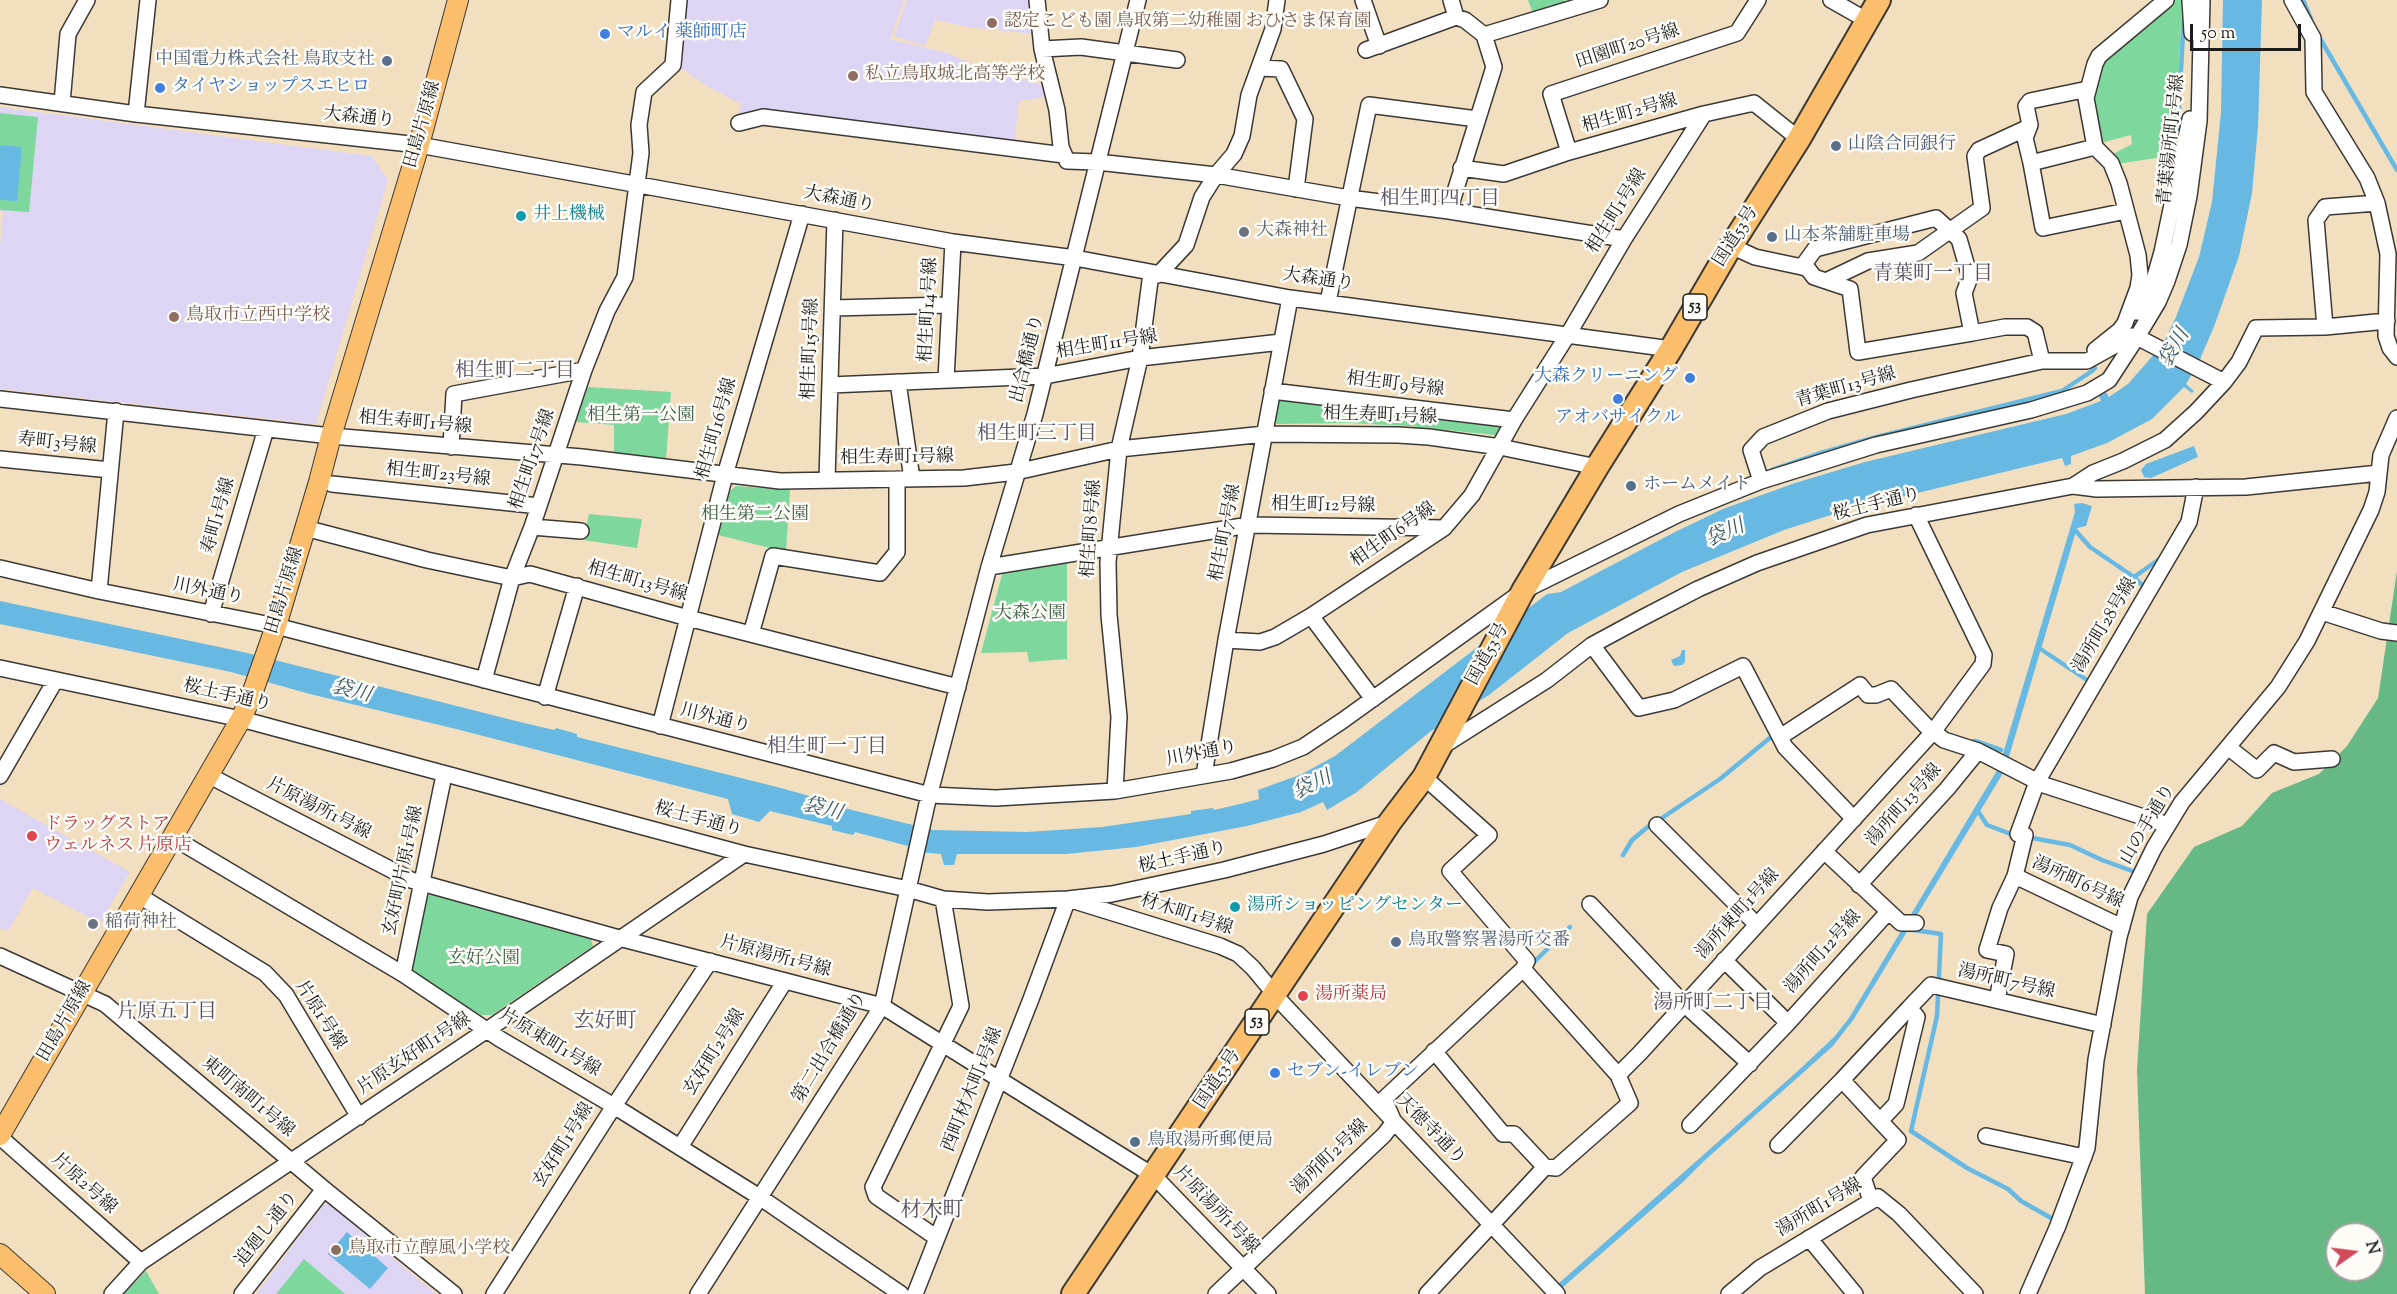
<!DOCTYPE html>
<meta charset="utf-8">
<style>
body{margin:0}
#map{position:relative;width:2397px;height:1294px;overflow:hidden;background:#f1dfc0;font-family:"Sorts Mill Goudy",serif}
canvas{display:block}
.north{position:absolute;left:2325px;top:1222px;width:60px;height:60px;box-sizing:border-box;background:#fdfcf7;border:2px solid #a3a29f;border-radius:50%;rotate:76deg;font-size:16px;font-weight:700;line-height:24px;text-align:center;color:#1c1c1c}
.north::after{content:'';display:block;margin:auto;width:21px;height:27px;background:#d1495b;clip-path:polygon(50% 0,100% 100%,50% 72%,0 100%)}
.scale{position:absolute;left:2190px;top:24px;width:111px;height:27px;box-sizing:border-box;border:3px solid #1c1c1c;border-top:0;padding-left:8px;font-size:18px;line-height:21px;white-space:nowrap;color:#1c1c1c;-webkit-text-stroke:4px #fdfcf7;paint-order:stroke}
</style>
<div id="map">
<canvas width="2397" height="1294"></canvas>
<div class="north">N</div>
<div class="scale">50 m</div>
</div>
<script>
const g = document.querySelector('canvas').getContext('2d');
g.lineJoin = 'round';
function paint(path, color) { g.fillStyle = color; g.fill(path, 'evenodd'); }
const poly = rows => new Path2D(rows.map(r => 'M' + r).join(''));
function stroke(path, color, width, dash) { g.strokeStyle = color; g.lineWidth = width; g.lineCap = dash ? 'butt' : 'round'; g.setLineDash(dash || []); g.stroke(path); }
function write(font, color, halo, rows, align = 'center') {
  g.font = font + ' "Sorts Mill Goudy","Noto Serif JP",serif'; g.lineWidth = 5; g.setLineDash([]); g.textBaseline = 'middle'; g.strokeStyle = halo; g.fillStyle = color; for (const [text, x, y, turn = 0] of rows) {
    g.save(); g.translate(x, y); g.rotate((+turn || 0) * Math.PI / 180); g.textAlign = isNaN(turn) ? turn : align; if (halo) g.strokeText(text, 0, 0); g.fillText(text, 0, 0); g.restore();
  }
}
const built = poly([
 [684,0,904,0,890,39,948,53,965,61,1045,86,1048,97,1019,101,1014,145,737,120,741,104,707,86,678,66],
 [907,0,1032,0,1035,34,968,27,935,20,925,46,894,36],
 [0,107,372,156,388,180,316,424,0,389,0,246,3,212,0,211],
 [0,799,130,872,100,923,33,888,8,931,0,928],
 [329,1204,436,1294,256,1294,323,1205]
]);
const green = poly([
 [1528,0,1565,0,1566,5,1533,13],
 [2171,0,2182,0,2175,155,2117,164,2113,154,2132,144,2131,135,2101,143,2094,109,2093,94,2098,65],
 [0,113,38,117,29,212,0,210],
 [588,387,671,392,666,460,614,455,614,425,576,422],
 [1279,399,1503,425,1502,433,1494,435,1409,426,1348,423,1277,424,1274,420],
 [736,486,790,490,786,552,718,535,730,491],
 [589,514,642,519,637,548,583,540],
 [1067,560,1067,659,1029,662,1027,652,981,653,1003,571],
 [432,894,591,939,593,946,492,1015,481,1015,413,974,411,964,425,897],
 [304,1259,345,1294,276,1294],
 [146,1271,159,1294,124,1294,131,1286]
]);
const forest = poly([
 [2397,571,2397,1294,2145,1294,2137,1070,2147,914,2194,847,2242,826,2272,793,2319,774,2347,746,2378,698],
 [2337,1234,2373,1234,2373,1270,2337,1270]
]);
const water = poly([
 [2223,0,2262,0,2258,127,2252,193,2239,256,2215,324,2198,364,2186,384,2194,391,2192,393,2184,387,2152,419,2107,443,2071,456,2071,464,2065,466,2062,458,1843,511,1784,530,1682,572,1568,633,1489,695,1431,731,1357,792,1327,810,1323,802,1301,812,1247,826,1136,847,1066,854,957,854,954,865,944,865,941,854,907,851,908,846,855,832,853,835,832,830,832,826,770,811,759,822,732,814,728,799,456,729,310,694,231,672,0,624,0,601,243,652,520,722,554,730,556,728,577,734,577,737,781,788,827,801,828,804,933,830,1027,832,1102,827,1171,817,1191,814,1191,811,1213,808,1214,810,1240,804,1259,799,1258,790,1302,774,1335,756,1547,594,1561,592,1673,533,1723,509,1795,483,1865,462,2066,414,2101,401,2098,394,2105,391,2109,397,2128,384,2163,344,2176,317,2199,257,2212,202,2221,112],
 [0,145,22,147,17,201,0,200],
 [2194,446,2198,457,2151,478,2144,477,2141,470,2146,464],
 [2082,503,2092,506,2086,526,2077,528,2005,770,1854,1019,1833,1046,1704,1161,1683,1182,1562,1288,1558,1284,1800,1069,1834,1037,1849,1018,1999,767,2075,512,2074,504],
 [1682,650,1685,650,1685,662,1682,665,1674,666,1671,660,1680,656],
 [347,1232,388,1268,370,1289,328,1254]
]);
const stream = poly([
 [2303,0,2311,19],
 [2318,35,2397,170],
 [2177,146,2184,13],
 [1772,470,1821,453,1873,438,2062,391,2092,371,2095,368,2092,366],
 [2075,530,2090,547,2134,577,2145,588],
 [2134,577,2161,558],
 [2039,648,2090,682],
 [1969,742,1975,741,2001,750],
 [1978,811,1987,825,2016,836],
 [1659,820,1720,779,1771,737],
 [2027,837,2070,845,2102,860,2135,872],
 [1623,855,1632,840,1650,825],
 [1907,929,1941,934,1937,1016,1911,1131,1967,1168,2008,1189,2021,1201,2051,1218],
 [1533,963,1570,927]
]);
const minor = poly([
 [1037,0,1042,49,1057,110,1061,147,1067,161,1097,162,1216,175,1349,198,1449,211,1624,239],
 [1363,0,1379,46],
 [1831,0,1868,21],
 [2190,0,2192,33],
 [2292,0,2313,38,2314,92,2367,178,2377,203,2388,254,2386,336,2390,348,2397,357],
 [1484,35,1600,0],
 [1042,49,1081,47,1177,60],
 [1366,50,1456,17],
 [1260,68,1281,69,1305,119,1296,189],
 [0,95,136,114,419,145,953,242,1075,258,1290,298,1671,349],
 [62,103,68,34,87,0],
 [136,114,148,0],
 [739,123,763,117,1064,155],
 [2095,147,2086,98,2095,64,2099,56,2166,0],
 [1569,152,1551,94,1737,33,1758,0],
 [2031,163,2025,138,2030,125,2026,106,2030,101,2088,89],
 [1461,168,1504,174,1569,152,1704,114,1754,103,1799,139],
 [2377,203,2325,207,2316,220,2325,327,2387,321],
 [1449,211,1494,67,1484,35,1465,20,1456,17,1451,0],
 [1731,246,1755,257,1802,267,1815,249,1936,218,1959,239,1970,277,1964,293,1972,333,2005,327,2027,327,2035,332,2042,361],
 [1802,267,1808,269,1814,277,1850,289,1858,352,1972,333],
 [1158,275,1186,245,1202,197,1216,175,1234,154,1242,136,1249,95,1273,29,1277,0],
 [1826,281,1868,261,1918,253,1982,208,1975,156,1979,150,2029,127],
 [1328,302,1369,105,1477,119],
 [833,308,949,305],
 [2137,312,2143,305,2154,280,2162,252,2190,119],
 [2095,350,2120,330,2125,323,2138,288,2140,275,2138,255,2119,183,2111,163,2095,147,2031,163,2043,228,2126,211],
 [946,380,953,242],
 [898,382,912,479],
 [2224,382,2239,362,2256,328,2325,327],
 [830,385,1045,376,1140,358,1281,342],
 [1272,391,1514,420],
 [0,399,331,436,582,457,780,481,964,478,1016,472,1119,449,1265,434,1398,435,1429,437,1500,447,1597,467],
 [451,447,454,394,584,370],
 [0,459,110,470],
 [827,479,835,220],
 [1761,481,1876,445,2031,410,2087,393,2109,380,2137,337],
 [332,484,539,506],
 [2073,486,2093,473,2123,461,2165,440,2196,412,2224,382,2137,337,2158,302,2167,281,2179,245,2189,196,2199,121,2202,0],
 [532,527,581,531],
 [305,528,427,560,512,578,530,574,688,618,958,687],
 [989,567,1249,525,1444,528],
 [0,568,99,591,276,626,930,795,996,798,1115,791,1231,771,1273,759,1303,747,1342,721,1523,591,1679,514,1761,481,1751,450,1763,437,1828,411,1911,390,2042,361,2087,361,2132,336,2137,337],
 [99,591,116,411],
 [2322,612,2381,631,2397,633],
 [211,614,266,429],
 [1311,616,1373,699],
 [751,634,773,556,880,573,897,552,897,479],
 [1226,640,1260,642,1275,637,1311,616,1444,528,1472,495,1514,420,1569,333,1624,239,1704,114],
 [1592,645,1639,708,1674,700,1743,666,1780,737,1860,685,1868,695,1876,695,1891,689,1927,727,1944,740,1978,751,2044,785,2162,823,2167,827],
 [0,668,241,719,744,854,908,889,943,899,988,902,1068,899,1112,894,1224,870,1324,844,1390,822],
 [484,680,512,578,532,527,584,370,607,311,625,277,641,153,639,125,644,92,673,65,679,0],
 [545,697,577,586],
 [660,726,725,475,802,214],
 [1780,737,1785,747,1854,819],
 [1443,746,1547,680,1592,645,1642,618,1698,589,1757,563,1867,525,2073,486,2097,489,2246,487,2379,473],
 [2228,747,2257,770,2274,753,2294,762,2332,759],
 [208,775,411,880,619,938,882,1006,1154,1176,1268,1294],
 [1204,775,1226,640,1290,298],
 [0,776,55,681],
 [1424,777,1489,835,1450,871,1527,961,1523,969,1618,1075],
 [1115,791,1119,717,1109,615,1108,562,1119,449,1140,358,1151,273],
 [1657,825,1756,924],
 [172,837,403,974,500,1039,614,1106,761,1198,901,1294],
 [1824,851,1901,923,1916,923],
 [2015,876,2122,927],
 [1859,885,1947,789,1978,751],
 [138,895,265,973,286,995,359,1117],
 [1590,904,1684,1004,1750,1064],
 [0,956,105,1004,324,1189,454,1294],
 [1724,960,1788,1023],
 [403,974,444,775],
 [1997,1000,2006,954,1987,950,2000,908,2015,876,2025,835,2018,834,2037,782,2189,522,2196,487],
 [1909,1008,1931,985,2103,1025],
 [1434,1051,1503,1134,1514,1134,1545,1167],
 [1690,1125,1788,1023,1888,912],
 [1986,1136,2084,1157],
 [0,1137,141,1262],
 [1778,1145,1842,1080],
 [680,1147,785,981],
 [1871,1201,1863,1177,1898,1140,1880,1121,1842,1080,1909,1008,1917,1017,1896,1104,1880,1121],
 [937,1238,876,1196,873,1187,961,1006,943,899],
 [1809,1238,1855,1294],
 [112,1294,141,1262,487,1030,744,854],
 [242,1294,324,1189],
 [494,1294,614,1106,710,961],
 [698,1294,882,1006,927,804,989,567,1035,414,1138,0],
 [915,1294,1031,999,1068,899,1220,946,1238,954,1253,968,1283,1004,1557,1294],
 [1216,1294,1384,1135,1394,1122,1384,1099,1523,969],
 [1427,1294,1545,1167,1556,1168,1630,1103,1618,1075,1640,1053,1933,732,1983,664,1984,655,1916,515],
 [1729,1294,1760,1268,1878,1197,1899,1214,1975,1294],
 [2028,1294,2057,1228,2087,1148,2096,1060,2119,937,2130,897,2154,848,2182,802,2278,687,2307,641,2371,510,2377,492,2381,455,2397,418]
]);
const major = poly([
 [0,1135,241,719,252,694,276,626,319,482,331,436,419,145,458,0],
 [0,1254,45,1294]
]);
const highway = poly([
 [1073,1294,1390,822,1424,777,1523,591,1597,467,1671,349,1731,246,1799,139,1879,0]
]);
const markers = [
 [992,23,6,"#8d6e63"],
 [605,34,6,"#3f7fe0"],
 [387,61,6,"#5c6f8a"],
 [853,76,6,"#8d6e63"],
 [160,88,6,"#3f7fe0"],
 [1836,146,6,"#5c6f8a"],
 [521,216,6,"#0f9aa8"],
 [1244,232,6,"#6b7280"],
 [1772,237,6,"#5c6f8a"],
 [174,317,6,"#8d6e63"],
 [1690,378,6,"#3f7fe0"],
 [1618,399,6,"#3f7fe0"],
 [1631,486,6,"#5c6f8a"],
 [32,836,6,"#e0444e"],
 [1235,907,6,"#0f9aa8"],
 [93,924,6,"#6b7280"],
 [1396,942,6,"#5c6f8a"],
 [1303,996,6,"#e0444e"],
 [1275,1073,6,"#3f7fe0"],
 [1135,1142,6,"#5c6f8a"],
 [336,1250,6,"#8d6e63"]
];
const shields = [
 [1695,307,24],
 [1257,1022,24]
];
const shieldNames = [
 ["53",1695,307],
 ["53",1257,1022]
];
const educationNames = [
 ["認定こども園 鳥取第二幼稚園 おひさま保育園",1004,23],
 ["私立鳥取城北高等学校",865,76],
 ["鳥取市立西中学校",186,317],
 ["鳥取市立醇風小学校",348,1250]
];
const shopNames = [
 ["マルイ 薬師町店",617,34],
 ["タイヤショップスエヒロ",172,88],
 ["大森クリーニング",1678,378,"right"],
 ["アオバサイクル",1618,419,"center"],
 ["セブン-イレブン",1287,1073]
];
const streetNames = [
 ["田園町20号線",1628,48,-18],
 ["相生町2号線",1630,115,-16],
 ["大森通り",359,119,6],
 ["田島片原線",424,125,-74],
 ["青葉湯所町1号線",2173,140,-84],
 ["大森通り",839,201,11],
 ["相生町1号線",1618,212,-58],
 ["国道53号",1737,237,-58],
 ["大森通り",1318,281,8],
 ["相生町14号線",930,310,-87],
 ["相生町11号線",1107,346,-9],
 ["相生町15号線",812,349,-88],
 ["出合橋通り",1029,359,-76],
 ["相生町9号線",1395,386,7],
 ["青葉町13号線",1846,389,-16],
 ["相生寿町1号線",1380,417,2],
 ["相生寿町1号線",415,424,5],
 ["相生町16号線",718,429,-74],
 ["寿町3号線",57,445,6],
 ["相生寿町1号線",897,459,-1],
 ["相生町17号線",534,460,-71],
 ["相生町23号線",438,476,6],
 ["桜土手通り",1877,506,-14],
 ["相生町12号線",1323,507,1],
 ["寿町1号線",220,516,-74],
 ["相生町8号線",1093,529,-86],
 ["相生町7号線",1227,533,-79],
 ["相生町6号線",1394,536,-35],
 ["相生町13号線",637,583,16],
 ["田島片原線",286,591,-73],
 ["川外通り",208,593,11],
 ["湯所町28号線",2106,626,-59],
 ["国道53号",1489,655,-61],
 ["桜土手通り",227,697,13],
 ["川外通り",715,720,14],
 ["川外通り",1202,755,-11],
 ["湯所町13号線",1905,806,-48],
 ["片原湯所1号線",318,810,27],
 ["桜土手通り",698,821,15],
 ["山の手通り",2149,825,-59],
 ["桜土手通り",1183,859,-13],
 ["玄好町片原1号線",405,871,-78],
 ["湯所町6号線",2077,884,25],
 ["湯所東町1号線",1739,915,-48],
 ["材木町1号線",1186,916,18],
 ["湯所町12号線",1824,953,-48],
 ["片原湯所1号線",775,958,15],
 ["湯所町7号線",2006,983,13],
 ["片原1号線",319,1016,57],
 ["田島片原線",66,1022,-60],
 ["片原東町1号線",549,1044,31],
 ["第二出合橋通り",831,1048,-59],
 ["玄好町2号線",716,1053,-58],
 ["片原玄好町1号線",415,1055,-34],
 ["国道53号",1219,1080,-56],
 ["西町材木町1号線",974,1090,-68],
 ["東町南町1号線",247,1098,40],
 ["天徳寺通り",1430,1131,46],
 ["玄好町1号線",565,1146,-58],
 ["湯所町2号線",1331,1158,-44],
 ["片原2号線",83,1185,42],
 ["湯所町1号線",1820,1209,-31],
 ["片原湯所1号線",1215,1211,46],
 ["追廻し通り",268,1230,-52]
];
const serviceNames = [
 ["中国電力株式会社 鳥取支社",375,61,"right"],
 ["山陰合同銀行",1848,146],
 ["山本茶舗駐車場",1784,237],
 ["ホームメイト",1643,486],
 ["鳥取警察署湯所交番",1408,942],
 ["鳥取湯所郵便局",1147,1142]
];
const cultureNames = [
 ["井上機械",533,216],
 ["湯所ショッピングセンター",1247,907]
];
const worshipNames = [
 ["大森神社",1256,232],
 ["稲荷神社",105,924]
];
const parkNames = [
 ["相生第一公園",641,417],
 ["相生第二公園",755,516],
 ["大森公園",1030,615],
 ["玄好公園",484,960]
];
const healthNames = [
 ["ドラッグストア",44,826],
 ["ウェルネス 片原店",44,847],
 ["湯所薬局",1315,996]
];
const neighbourhoodNames = [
 ["相生町四丁目",1440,201],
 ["青葉町一丁目",1933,276],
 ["相生町二丁目",515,373],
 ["相生町三丁目",1037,436],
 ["相生町一丁目",827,749],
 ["湯所町二丁目",1713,1005],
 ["片原五丁目",167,1014]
];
const waterNames = [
 ["袋川",2176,349,-60],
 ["袋川",1726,535,-24],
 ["袋川",351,693,14],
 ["袋川",1313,787,-26],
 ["袋川",822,811,14]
];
const quarterNames = [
 ["玄好町",605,1023],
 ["材木町",932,1212]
];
paint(built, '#ded5f5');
paint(green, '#7ed89d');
paint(forest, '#66b884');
paint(water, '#67b9e3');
stroke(stream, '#67b9e3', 4.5);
stroke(minor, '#3c3935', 18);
stroke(major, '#3c3935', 22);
stroke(highway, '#3c3935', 26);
stroke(minor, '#fff', 15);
stroke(major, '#fabe6d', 20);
stroke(highway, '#fabe6d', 22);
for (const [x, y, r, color] of markers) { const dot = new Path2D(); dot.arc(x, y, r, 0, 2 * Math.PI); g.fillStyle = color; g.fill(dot); stroke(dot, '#fdfcf7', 2); }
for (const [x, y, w] of shields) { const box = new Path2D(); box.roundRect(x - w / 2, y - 13, w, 26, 4.5); g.fillStyle = '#fdfcf7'; g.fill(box); stroke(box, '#1c1c1c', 1.5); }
write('bold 16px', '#1c1c1c', null, shieldNames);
write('18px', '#785e54', '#fdfcf7', educationNames, 'left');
write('18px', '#366cbe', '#fdfcf7', shopNames, 'left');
write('18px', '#1c1c1c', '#fdfcf7', streetNames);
write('18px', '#4e5e75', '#fdfcf7', serviceNames, 'left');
write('18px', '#0d838f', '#fdfcf7', cultureNames, 'left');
write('18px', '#5b616d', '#fdfcf7', worshipNames, 'left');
write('18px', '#3e5e49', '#fdfcf7', parkNames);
write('18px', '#be3a42', '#fdfcf7', healthNames, 'left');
write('20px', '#544e61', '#fdfcf7', neighbourhoodNames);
write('italic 20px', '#3a5b6c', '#fdfcf7', waterNames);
write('21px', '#544e61', '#fdfcf7', quarterNames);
</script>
